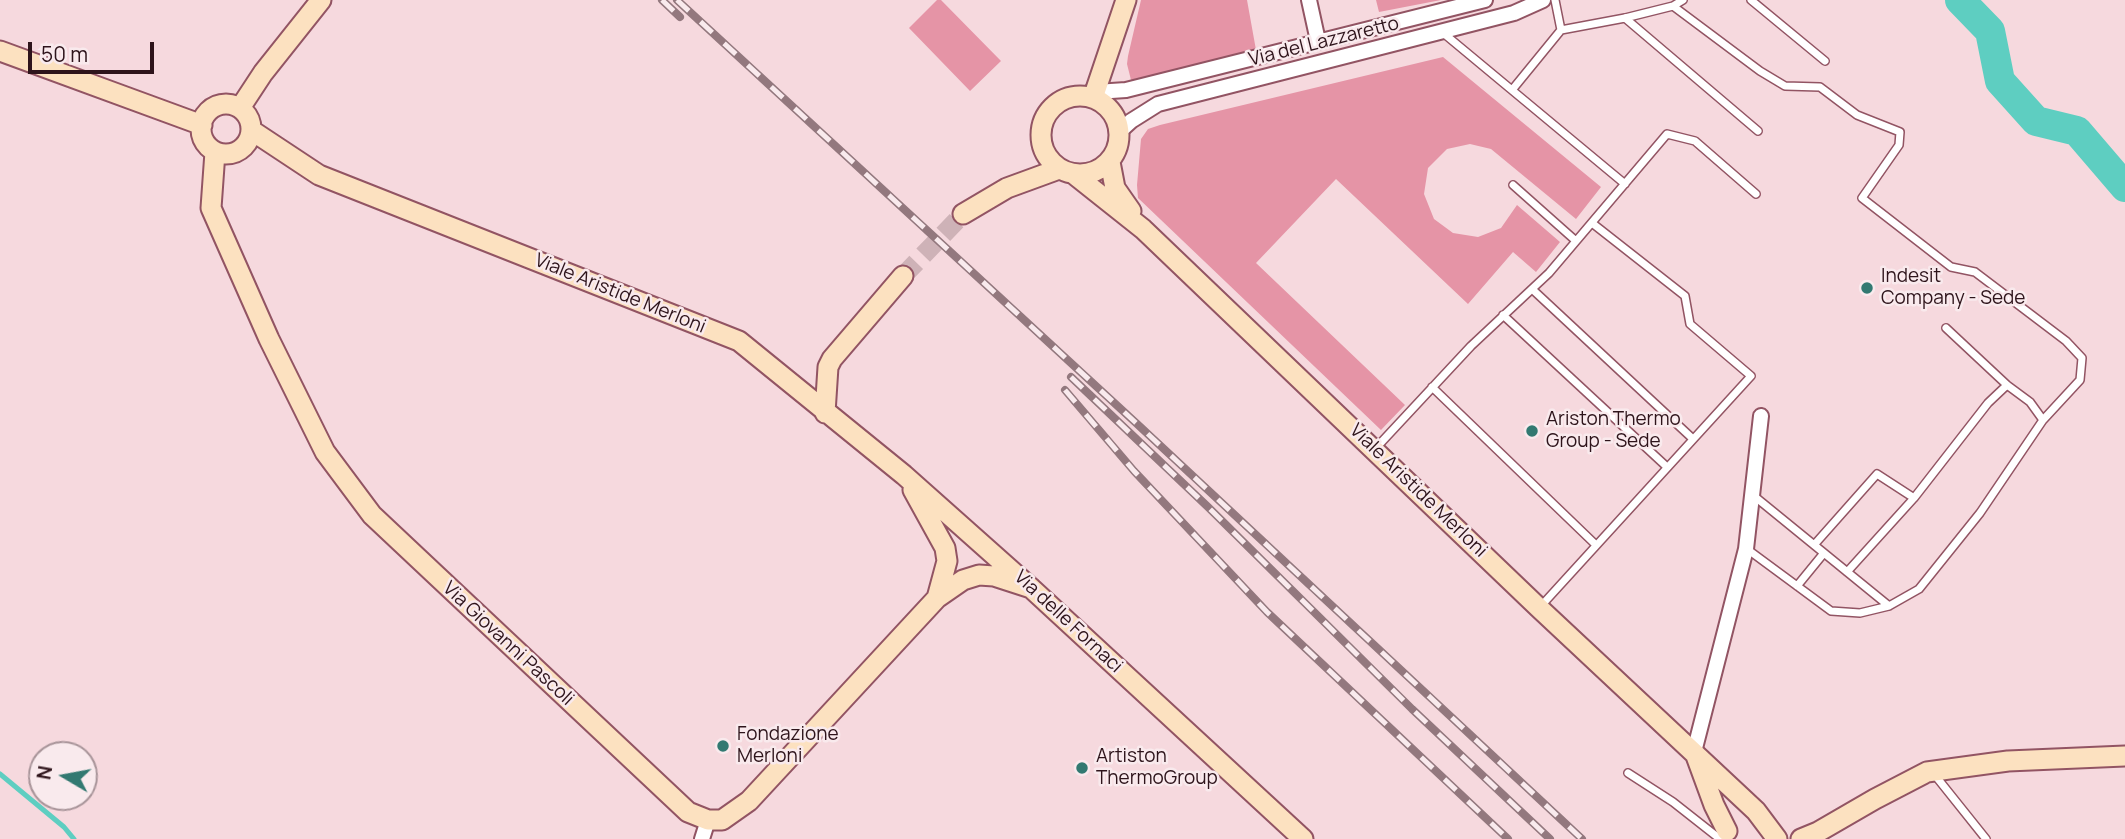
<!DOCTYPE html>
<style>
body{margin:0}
#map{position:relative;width:2125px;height:839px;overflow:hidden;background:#f6d9de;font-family:Manrope,sans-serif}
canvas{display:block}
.north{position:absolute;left:28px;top:741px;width:70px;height:70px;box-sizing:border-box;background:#f9eaed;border:2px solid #a89499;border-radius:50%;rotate:280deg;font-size:19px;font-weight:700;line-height:28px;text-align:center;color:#2e141b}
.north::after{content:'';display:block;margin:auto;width:24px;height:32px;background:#327971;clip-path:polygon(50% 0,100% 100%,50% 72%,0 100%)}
.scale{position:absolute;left:28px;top:42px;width:126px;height:32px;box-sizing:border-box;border:4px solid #2e141b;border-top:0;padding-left:9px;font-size:21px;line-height:24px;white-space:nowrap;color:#2e141b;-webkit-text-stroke:5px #f9eaed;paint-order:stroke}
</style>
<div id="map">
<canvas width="2125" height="839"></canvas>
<div class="north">N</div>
<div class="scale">50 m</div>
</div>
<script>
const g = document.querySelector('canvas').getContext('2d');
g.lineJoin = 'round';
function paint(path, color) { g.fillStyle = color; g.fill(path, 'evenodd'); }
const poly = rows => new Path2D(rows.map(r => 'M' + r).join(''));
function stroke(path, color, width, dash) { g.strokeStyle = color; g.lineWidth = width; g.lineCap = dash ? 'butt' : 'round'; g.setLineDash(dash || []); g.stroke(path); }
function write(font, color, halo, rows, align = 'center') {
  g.font = font + ' Manrope,sans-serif'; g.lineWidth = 5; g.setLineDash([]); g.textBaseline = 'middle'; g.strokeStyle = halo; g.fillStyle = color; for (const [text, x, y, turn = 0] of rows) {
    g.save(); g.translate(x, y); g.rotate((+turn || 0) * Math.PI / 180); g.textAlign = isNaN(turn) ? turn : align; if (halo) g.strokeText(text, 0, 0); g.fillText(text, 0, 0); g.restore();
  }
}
const green = poly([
 [937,0,941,0,1001,61,970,91,909,28],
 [1141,0,1247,0,1256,50,1131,80,1127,64,1128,56],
 [1376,0,1441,0,1379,12],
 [1443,57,1601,187,1576,219,1491,149,1470,144,1447,149,1428,168,1424,194,1434,219,1453,233,1478,237,1501,228,1517,205,1560,242,1536,272,1513,252,1468,304,1336,179,1256,263,1405,405,1381,430,1138,198,1137,185,1141,139,1148,129,1160,125]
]);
const stream = poly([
 [0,774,64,827,74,839]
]);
const river = poly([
 [1960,0,1990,31,2000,81,2036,121,2077,131,2125,187]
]);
const secondaryTunnel = poly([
 [903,276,963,214]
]);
const lane = poly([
 [1555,0,1561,30],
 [1751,0,1825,61],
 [1673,6,1683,0],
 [1625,18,1758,131],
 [1442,32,1625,184],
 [1512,90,1561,30,1625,18,1673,6,1760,71,1785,86,1820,87,1857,115,1900,132,1899,145,1862,198,1951,267,1975,272,2066,341,2082,358,2080,380,2043,420],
 [1513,185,1576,241],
 [1532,289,1693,439],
 [1503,315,1667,467],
 [1432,387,1596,545],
 [1375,449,1471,346,1549,273,1667,134,1695,141,1756,194],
 [1754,496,1889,606],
 [1814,545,1877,474,1914,498],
 [1747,549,1831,611,1860,613,1889,606,1919,589,1980,513,2043,420,2030,402,2007,385,1946,328],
 [1847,572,1914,498,1988,403,2007,385],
 [1797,586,1824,553],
 [1541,606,1751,376,1690,324,1685,296,1592,223],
 [1628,773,1673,802,1720,839],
 [1934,774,1986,839]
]);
const street = poly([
 [1309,0,1318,41],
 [1096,92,1126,90,1485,0],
 [1120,131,1131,121,1158,104,1514,13,1543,0],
 [1694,752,1746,549,1761,416],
 [702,839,708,820]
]);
const secondary = poly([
 [0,51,202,125],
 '1041 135a39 39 0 1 1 78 0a39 39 0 1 1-78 0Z',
 [1093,98,1126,0],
 '201 129a25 25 0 1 1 50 0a25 25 0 1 1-50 0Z',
 [240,108,263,73,321,0],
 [251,130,319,175,739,341,904,475,1031,588,1303,839],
 [215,152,211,208,269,339,325,452,372,515,688,812,708,820,722,820,749,801,937,598,963,580,979,575,994,576,1031,588],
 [1110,162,1115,188,1131,211],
 [1075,175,1143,229,1539,608,1756,811,1777,839],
 [963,214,1007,188,1059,169],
 [825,413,828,367,832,359,903,276],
 [913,490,945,548,947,561,937,598],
 [1696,756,1714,805,1727,831],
 [1801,839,1818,832,1875,799,1927,772,2008,761,2125,756]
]);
const rail = poly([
 [662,0,680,17],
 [677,0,1135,422,1582,839],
 [1071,377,1208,507,1412,709,1550,839],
 [1065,390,1134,471,1267,612,1508,839]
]);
const markers = [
 [1867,288,7,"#327971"],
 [1532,431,7,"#327971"],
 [723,746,7,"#327971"],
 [1082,768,7,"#327971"]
];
const streetNames = [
 ["Via del Lazzaretto",1324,42,-14],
 ["Viale Aristide Merloni",620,294,22],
 ["Viale Aristide Merloni",1418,491,44],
 ["Via delle Fornaci",1068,622,43],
 ["Via Giovanni Pascoli",508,644,43]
];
const poiNames = [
 ["Indesit",1881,277],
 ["Company - Sede",1881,299],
 ["Ariston Thermo",1546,420],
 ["Group - Sede",1546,442],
 ["Fondazione",737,735],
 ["Merloni",737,757],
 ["Artiston",1096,757],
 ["ThermoGroup",1096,779]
];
paint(green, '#e594a6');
stroke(stream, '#5ecec1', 5);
stroke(river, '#5ecec1', 30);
stroke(secondaryTunnel, '#ceb2b7', 19, [19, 10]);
stroke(lane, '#925463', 10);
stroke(street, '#925463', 18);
stroke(secondary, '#925463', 23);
stroke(lane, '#fff', 7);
stroke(street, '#fff', 14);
stroke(secondary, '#fce1c0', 19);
stroke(rail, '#93787e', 8);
stroke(rail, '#f9eaed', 5, [16]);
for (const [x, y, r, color] of markers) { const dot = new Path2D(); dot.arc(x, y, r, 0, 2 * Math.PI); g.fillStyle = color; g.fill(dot); stroke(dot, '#f9eaed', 2.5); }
write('19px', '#2e141b', '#f9eaed', streetNames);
write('19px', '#2e141b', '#f9eaed', poiNames, 'left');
</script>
